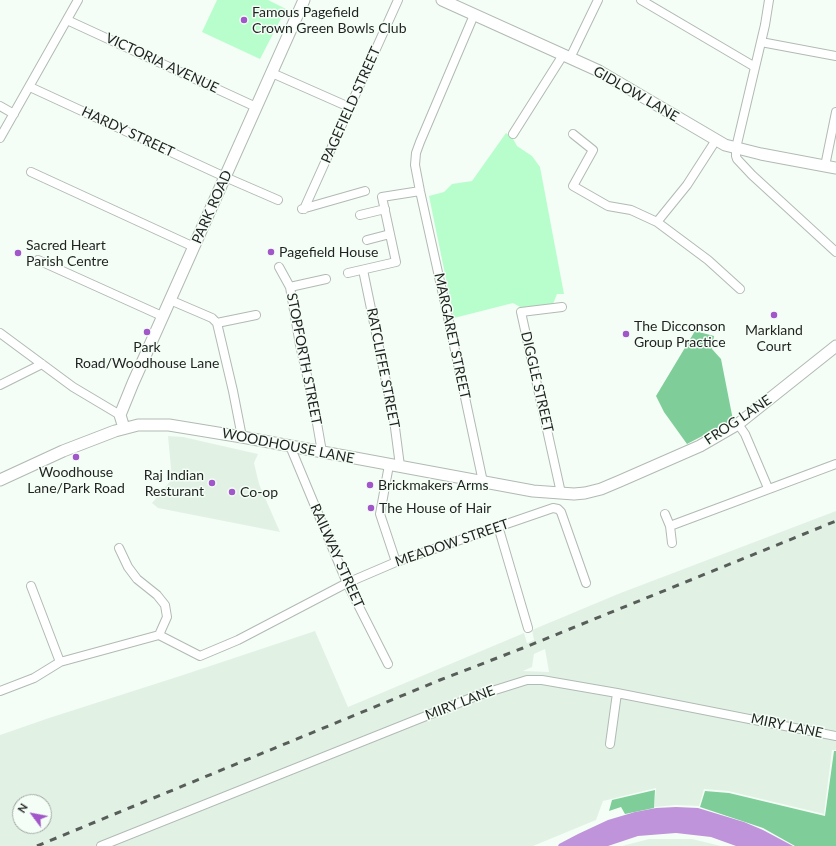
<!DOCTYPE html>
<style>
body{margin:0}
#map{position:relative;width:836px;height:846px;overflow:hidden;background:#f4fef6;font-family:Lato,sans-serif}
canvas{display:block}
.north{position:absolute;left:12px;top:794px;width:40px;height:40px;box-sizing:border-box;background:#f4fef6;border:1px solid #9fa6a0;border-radius:50%;rotate:302deg;font-size:11px;font-weight:700;line-height:16px;text-align:center;color:#1f2220}
.north::after{content:'';display:block;margin:auto;width:14px;height:18px;background:#a156c9;clip-path:polygon(50% 0,100% 100%,50% 72%,0 100%)}
</style>
<div id="map">
<canvas width="836" height="846"></canvas>
<div class="north">N</div>
</div>
<script>
const g = document.querySelector('canvas').getContext('2d');
g.lineJoin = 'round';
function paint(path, color) { g.fillStyle = color; g.fill(path, 'evenodd'); }
const poly = rows => new Path2D(rows.map(r => 'M' + r).join(''));
function stroke(path, color, width, dash) { g.strokeStyle = color; g.lineWidth = width; g.lineCap = dash ? 'butt' : 'round'; g.setLineDash(dash || []); g.stroke(path); }
function write(font, color, halo, rows, align = 'center') {
  g.font = font + ' Lato,sans-serif'; g.lineWidth = 3; g.setLineDash([]); g.textBaseline = 'middle'; g.strokeStyle = halo; g.fillStyle = color; for (const [text, x, y, turn = 0] of rows) {
    g.save(); g.translate(x, y); g.rotate((+turn || 0) * Math.PI / 180); g.textAlign = isNaN(turn) ? turn : align; if (halo) g.strokeText(text, 0, 0); g.fillText(text, 0, 0); g.restore();
  }
}
const built = poly([
 [168,436,183,437,258,454,254,463,259,484,280,532,158,508,152,503,172,479],
 [836,511,836,750,832,750,824,814,728,791,704,789,699,806,676,805,654,807,656,788,603,801,596,820,533,846,0,846,0,735,49,718,180,676,315,631,348,707,524,633,527,643,534,640,532,630,618,594],
 [545,649,549,672,523,671,532,667,534,654],
 [20,802,44,802,44,826,20,826],
 [649,839,692,839,721,846,622,846]
]);
const green = poly([
 [217,0,268,0,286,9,260,59,202,32],
 [506,133,512,137,517,146,532,156,540,167,564,294,557,294,553,304,522,308,513,303,454,318,429,196,444,192,452,184,472,181]
]);
const forest = poly([
 [695,331,714,336,712,349,721,359,733,420,687,444,664,412,656,396],
 [834,751,836,751,836,846,795,846,763,828,700,807,705,791,729,793,825,816],
 [655,790,654,808,625,814,621,807,609,811,612,800]
]);
const water = poly([
 [676,807,698,808,744,822,763,830,793,846,736,846,711,837,676,833,638,836,608,846,558,846,559,844,578,834,608,820,635,812,656,808]
]);
const street = poly([
 [641,0,755,67],
 [769,0,765,25,736,148,736,156,737,159,752,175,836,252],
 [474,15,420,142,416,153,415,165,420,191,449,322,483,482],
 [67,20,256,107],
 [761,42,836,56],
 [570,58,598,0],
 [272,73,349,107],
 [30,87,225,177,278,200],
 [0,106,14,114],
 [513,134,563,55],
 [573,134,593,150,573,186,608,206,631,210,657,222,687,185,716,140],
 [0,138,78,0],
 [825,166,836,112],
 [31,172,194,247],
 [302,209,365,191],
 [304,209,398,0],
 [360,215,385,209],
 [657,222,708,260,740,289],
 [367,240,390,234],
 [38,260,162,316],
 [279,267,290,287,300,345,314,406,322,452],
 [363,270,394,420,400,466],
 [348,273,396,262,382,197,420,191],
 [290,287,326,279],
 [170,300,212,318,217,323,233,391,242,437],
 [217,323,256,315],
 [0,333,73,387,120,415],
 [0,385,42,364],
 [738,424,745,434,768,488],
 [290,446,347,583,388,664],
 [389,465,380,514,396,562],
 [561,493,521,312,562,307],
 [665,514,670,526,672,543],
 [498,526,528,628],
 [670,526,836,464],
 [119,548,128,567,137,579,157,595,165,605,167,617,159,635],
 [31,586,60,662],
 [0,691,34,678,60,662,159,635,200,656,238,640,347,583,396,562,553,508,558,509,561,512,586,583],
 [610,744,617,693],
 [101,846,476,696,527,680,542,680,617,693,836,736]
]);
const secondary = poly([
 [442,0,599,71,725,145,761,154,836,168],
 [124,428,120,415,133,383,304,0],
 [0,480,63,451,115,431,138,425,169,425,242,437,533,491,574,494,585,493,601,489,620,481,700,446,738,424,836,346]
]);
const rail = poly([
 [37,846,440,680,523,648,836,521]
]);
const markers = [
 [244,20,4,"#a156c9"],
 [271,252,4,"#a156c9"],
 [18,253,4,"#a156c9"],
 [774,315,4,"#a156c9"],
 [147,332,4,"#a156c9"],
 [626,334,4,"#a156c9"],
 [76,457,4,"#a156c9"],
 [212,483,4,"#a156c9"],
 [370,485,4,"#a156c9"],
 [232,492,4,"#a156c9"],
 [371,508,4,"#a156c9"]
];
const poiNames = [
 ["Famous Pagefield",252,12],
 ["Crown Green Bowls Club",252,28],
 ["Sacred Heart",26,245],
 ["Parish Centre",26,261],
 ["Pagefield House",279,252],
 ["The Dicconson",634,326],
 ["Group Practice",634,342],
 ["Markland",774,330,"center"],
 ["Court",774,346,"center"],
 ["Park",147,347,"center"],
 ["Road/Woodhouse Lane",147,363,"center"],
 ["Woodhouse",76,472,"center"],
 ["Lane/Park Road",76,488,"center"],
 ["Raj Indian",204,475,"right"],
 ["Resturant",204,491,"right"],
 ["Brickmakers Arms",378,485],
 ["Co-op",240,492],
 ["The House of Hair",379,508]
];
const streetNames = [
 ["VICTORIA AVENUE",162,63,25],
 ["GIDLOW LANE",636,94,30],
 ["PAGEFIELD STREET",351,105,-66],
 ["HARDY STREET",128,132,25],
 ["PARK ROAD",212,207,-66],
 ["MARGARET STREET",452,336,78],
 ["STOPFORTH STREET",304,359,79],
 ["RATCLIFFE STREET",383,368,79],
 ["DIGGLE STREET",537,382,77],
 ["FROG LANE",738,420,-34],
 ["WOODHOUSE LANE",288,446,11],
 ["MEADOW STREET",452,543,-19],
 ["RAILWAY STREET",337,556,66],
 ["MIRY LANE",460,703,-21],
 ["MIRY LANE",787,726,12]
];
paint(built, '#e1f2e5');
paint(green, '#b7fecc');
paint(forest, '#7fce99');
paint(water, '#c094da');
stroke(street, '#b1bab4', 10);
stroke(secondary, '#b1bab4', 13);
stroke(street, '#fff', 8);
stroke(secondary, '#fff', 11);
stroke(rail, '#585d5a', 3, [7, 7]);
for (const [x, y, r, color] of markers) { const dot = new Path2D(); dot.arc(x, y, r, 0, 2 * Math.PI); g.fillStyle = color; g.fill(dot); stroke(dot, '#f4fef6', 1.5); }
write('14px', '#1f2220', '#f4fef6', poiNames, 'left');
write('14px', '#1f2220', '#f4fef6', streetNames);
</script>
